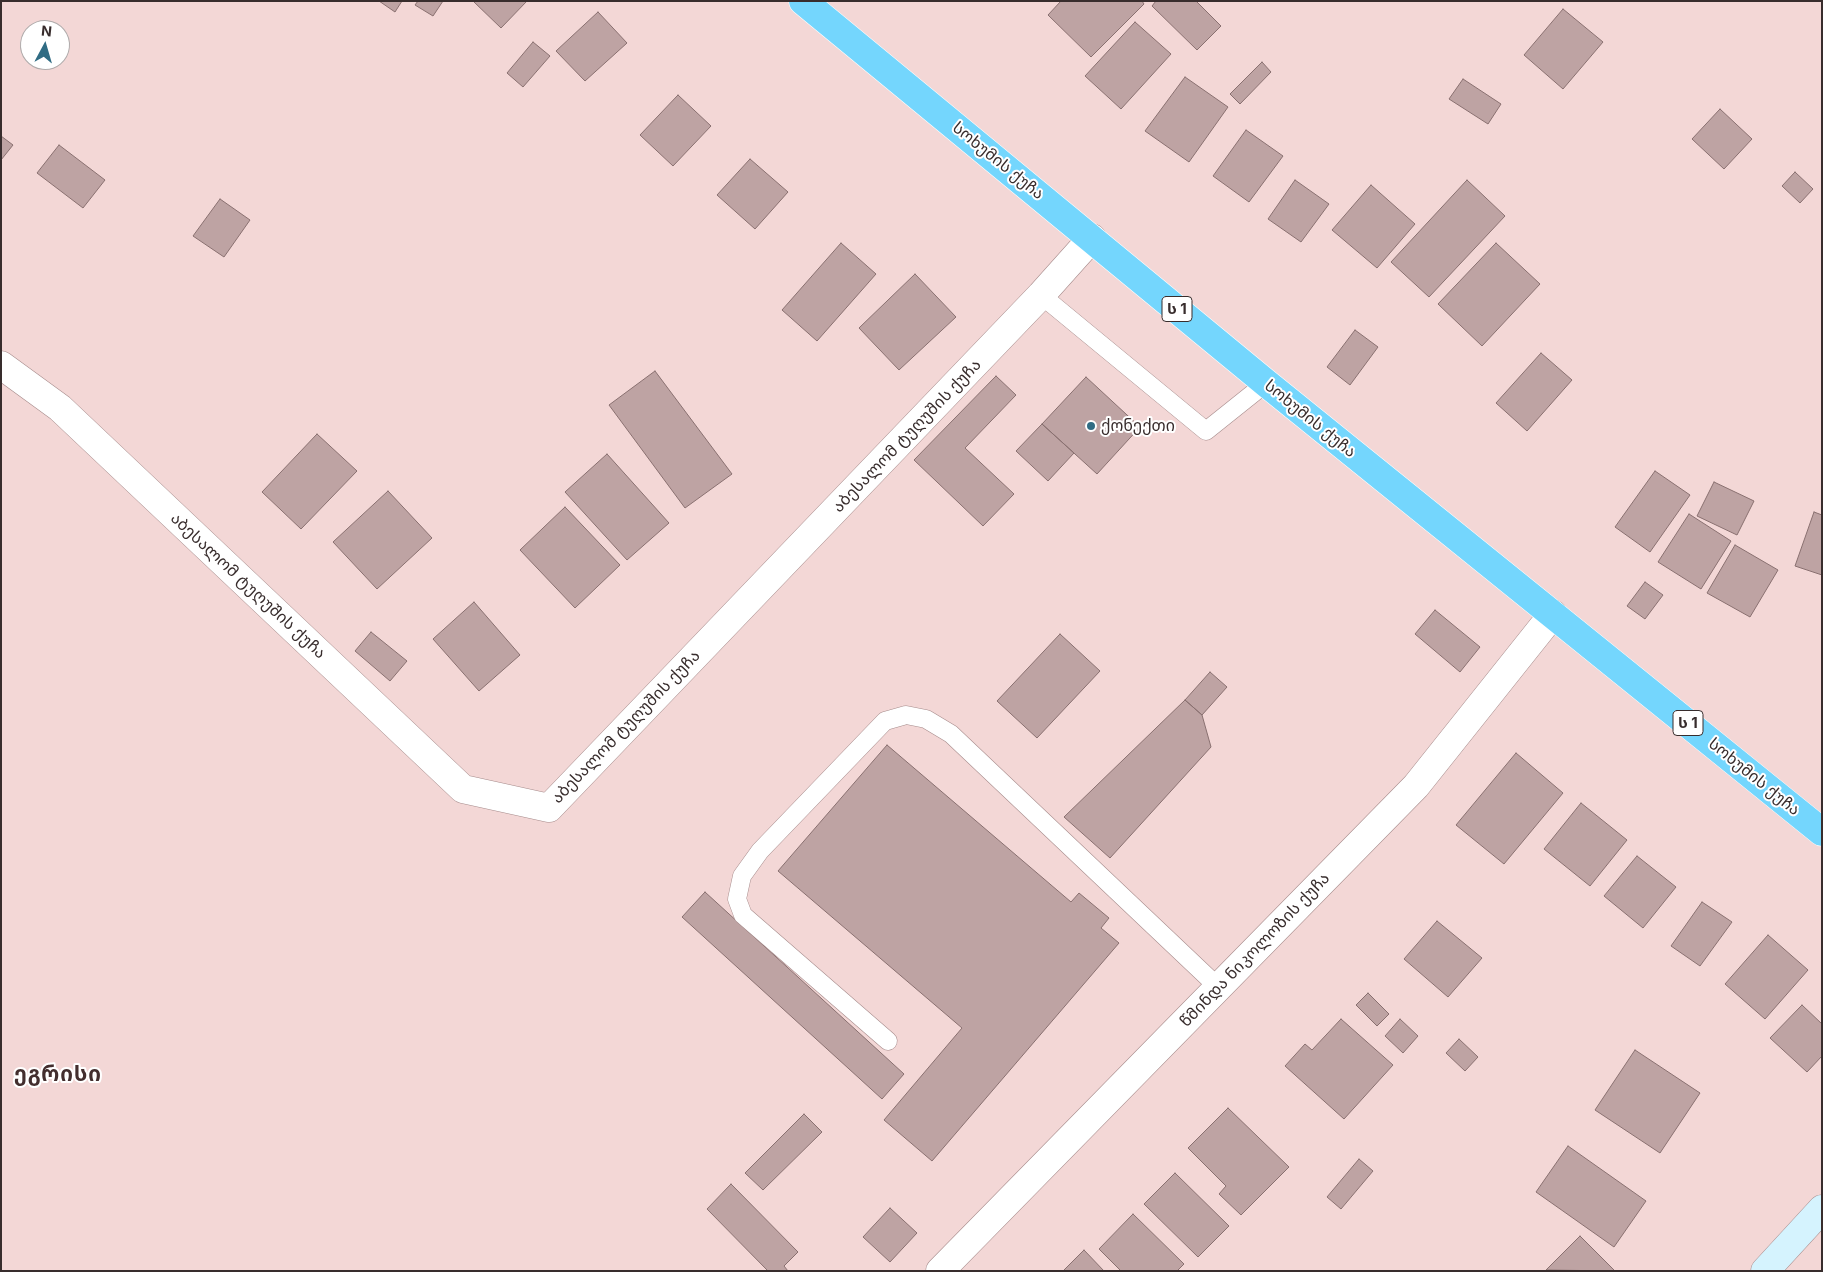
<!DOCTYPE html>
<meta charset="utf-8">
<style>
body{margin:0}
#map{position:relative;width:1823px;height:1272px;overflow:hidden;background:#f3d7d6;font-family:Inter,sans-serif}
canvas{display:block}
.frame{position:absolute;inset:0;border:2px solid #382d2d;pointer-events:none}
.north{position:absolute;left:20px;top:20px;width:50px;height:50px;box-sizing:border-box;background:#fff;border:1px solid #afabab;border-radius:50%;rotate:6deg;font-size:14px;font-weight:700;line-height:20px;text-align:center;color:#382d2d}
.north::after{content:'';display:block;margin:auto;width:18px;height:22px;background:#306c84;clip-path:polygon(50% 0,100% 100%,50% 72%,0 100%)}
</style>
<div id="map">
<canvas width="1823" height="1272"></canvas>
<div class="frame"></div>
<div class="north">N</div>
</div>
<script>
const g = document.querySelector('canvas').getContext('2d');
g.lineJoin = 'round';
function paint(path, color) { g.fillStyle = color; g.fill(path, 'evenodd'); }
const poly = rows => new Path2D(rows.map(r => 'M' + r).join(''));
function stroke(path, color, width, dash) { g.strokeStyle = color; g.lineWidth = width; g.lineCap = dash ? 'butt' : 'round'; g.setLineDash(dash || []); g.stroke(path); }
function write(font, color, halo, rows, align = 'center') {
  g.font = font + ' Inter,"Noto Sans Georgian",sans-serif'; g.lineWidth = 4; g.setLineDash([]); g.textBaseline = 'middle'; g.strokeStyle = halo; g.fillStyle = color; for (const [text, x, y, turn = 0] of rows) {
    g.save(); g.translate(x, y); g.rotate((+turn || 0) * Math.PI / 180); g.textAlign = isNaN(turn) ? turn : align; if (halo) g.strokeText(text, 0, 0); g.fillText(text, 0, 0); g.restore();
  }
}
const building = poly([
 [379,1,402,1,395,12,379,1],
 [418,1,443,1,433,16,415,5,418,1],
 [473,1,527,1,501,28,473,1],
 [1061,1,1142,1,1144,4,1091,57,1048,15,1061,1],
 [1156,1,1196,1,1221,26,1197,50,1152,6,1156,1],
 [1563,9,1603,42,1563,89,1524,55,1563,9],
 [598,12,627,43,585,81,556,51,598,12],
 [1135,22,1171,54,1121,109,1085,76,1135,22],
 [533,42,550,56,523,87,507,73,533,42],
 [1262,62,1271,72,1240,104,1230,94,1262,62],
 [1185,77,1228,107,1189,162,1145,131,1185,77],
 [1463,79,1501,104,1488,124,1449,99,1463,79],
 [678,95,711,126,673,166,640,135,678,95],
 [1720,109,1752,139,1724,169,1692,139,1720,109],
 [1246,130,1283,156,1249,202,1213,176,1246,130],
 [1,136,13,145,1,160,1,136],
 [59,145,105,180,83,208,37,173,59,145],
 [750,159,788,192,755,229,717,195,750,159],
 [1795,172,1813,189,1800,203,1782,186,1795,172],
 [1295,180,1329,204,1301,242,1268,219,1295,180],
 [1467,180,1505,216,1429,297,1391,262,1467,180],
 [1371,185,1415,224,1377,268,1332,230,1371,185],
 [220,199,250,220,224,257,193,236,220,199],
 [841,243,876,274,817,341,782,310,841,243],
 [1496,243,1540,284,1482,346,1438,304,1496,243],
 [915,274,956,317,899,370,859,328,915,274],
 [1355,330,1378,347,1350,385,1327,367,1355,330],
 [1541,353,1572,380,1527,431,1496,403,1541,353],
 [655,371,732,474,685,508,609,405,655,371],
 [996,376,1016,395,965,448,1014,494,983,526,914,460,996,376],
 [1086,377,1140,427,1097,474,1042,424,1086,377],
 [1042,424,1074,453,1048,481,1016,451,1042,424],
 [317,434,357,471,301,529,262,492,317,434],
 [607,454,669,523,627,560,565,492,607,454],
 [1655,471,1690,495,1650,552,1615,527,1655,471],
 [1714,482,1754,501,1737,535,1697,516,1714,482],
 [388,491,432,538,377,589,333,542,388,491],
 [565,507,620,565,575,608,520,550,565,507],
 [1814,512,1822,515,1822,575,1795,566,1814,512],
 [1689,514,1731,541,1701,589,1658,562,1689,514],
 [1735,545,1778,570,1750,617,1707,593,1735,545],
 [1645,582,1663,595,1645,619,1627,606,1645,582],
 [474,602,520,655,479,691,433,639,474,602],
 [1435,610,1480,647,1460,672,1415,634,1435,610],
 [371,632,407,661,390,681,355,651,371,632],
 [1060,634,1100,671,1037,738,997,701,1060,634],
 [1210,672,1227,687,1202,715,1185,700,1210,672],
 [1185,700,1202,715,1211,747,1110,858,1064,817,1185,700],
 [887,745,1071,902,1079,893,1109,918,1101,928,1119,943,932,1161,884,1120,962,1028,778,871,887,745],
 [1516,753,1563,793,1504,864,1456,825,1516,753],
 [1581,803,1627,840,1590,886,1544,849,1581,803],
 [1637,856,1676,887,1643,928,1604,896,1637,856],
 [705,892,904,1074,882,1099,682,917,705,892],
 [1702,902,1732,922,1700,966,1671,946,1702,902],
 [1437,921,1482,958,1448,997,1404,959,1437,921],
 [1768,935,1808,970,1765,1019,1725,984,1768,935],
 [1368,993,1389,1014,1377,1026,1356,1005,1368,993],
 [1802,1005,1822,1024,1822,1056,1807,1072,1770,1038,1802,1005],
 [1341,1019,1393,1065,1344,1119,1285,1066,1305,1044,1312,1050,1341,1019],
 [1400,1019,1418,1036,1403,1053,1385,1036,1400,1019],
 [1459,1039,1478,1057,1465,1071,1446,1053,1459,1039],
 [1635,1050,1700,1093,1660,1153,1595,1110,1635,1050],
 [1228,1108,1289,1167,1241,1215,1219,1194,1226,1186,1188,1148,1228,1108],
 [804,1114,822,1132,763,1190,745,1173,804,1114],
 [1568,1146,1646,1201,1614,1247,1536,1192,1568,1146],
 [1359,1159,1373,1171,1341,1209,1327,1197,1359,1159],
 [1175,1173,1229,1226,1198,1257,1144,1204,1175,1173],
 [731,1184,798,1252,784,1266,788,1271,768,1271,707,1209,731,1184],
 [890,1208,917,1233,890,1262,863,1237,890,1208],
 [1133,1214,1184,1264,1177,1271,1121,1271,1099,1249,1133,1214],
 [1580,1236,1615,1271,1546,1270,1580,1236],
 [1084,1250,1104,1271,1063,1271,1084,1250]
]);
const lane = poly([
 [1041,295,1206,431,1266,383],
 [888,1041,743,915,737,899,742,876,760,851,885,721,906,715,926,719,951,734,1218,987]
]);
const street = poly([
 [1,365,60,408,463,789,549,808,1041,295,1092,238],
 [940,1271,1416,786,1553,614]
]);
const secondary = poly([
 [1765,1271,1822,1209]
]);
const highway = poly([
 [803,1,1266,383,1822,832]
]);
const markers = [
 [1091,426,5,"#306c84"]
];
const shields = [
 [1177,309,30],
 [1688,723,30]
];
const shieldNames = [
 ["ს 1",1177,309],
 ["ს 1",1688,723]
];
const streetNames = [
 ["სოხუმის ქუჩა",998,161,39],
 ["სოხუმის ქუჩა",1310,419,39],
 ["აბესალომ ტუღუშის ქუჩა",907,436,-46],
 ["აბესალომ ტუღუშის ქუჩა",248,586,43],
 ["აბესალომ ტუღუშის ქუჩა",626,727,-46],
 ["სოხუმის ქუჩა",1754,777,39],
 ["წმინდა ნიკოლოზის ქუჩა",1255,950,-46]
];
const poiNames = [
 ["ქონექთი",1101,426]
];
const districtNames = [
 ["ეგრისი",58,1075]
];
paint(building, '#bea3a3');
stroke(building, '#897070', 1);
stroke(lane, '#a68b8b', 19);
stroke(street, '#a68b8b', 29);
stroke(secondary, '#a68b8b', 29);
stroke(highway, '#fff', 29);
stroke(lane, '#fff', 18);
stroke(street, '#fff', 28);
stroke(secondary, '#d5f3fe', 28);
stroke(highway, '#74d6fd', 28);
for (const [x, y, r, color] of markers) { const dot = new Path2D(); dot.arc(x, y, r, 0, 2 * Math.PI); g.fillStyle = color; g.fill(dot); stroke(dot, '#fff', 2); }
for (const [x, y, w] of shields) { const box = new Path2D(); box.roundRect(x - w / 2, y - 12.5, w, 25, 4); g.fillStyle = '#fff'; g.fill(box); stroke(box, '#382d2d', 1); }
write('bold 15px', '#382d2d', null, shieldNames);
write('16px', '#382d2d', '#fff', streetNames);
write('16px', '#382d2d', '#fff', poiNames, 'left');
g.letterSpacing = '1px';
write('bold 21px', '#432e2e', '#fff', districtNames);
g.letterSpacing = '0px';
</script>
